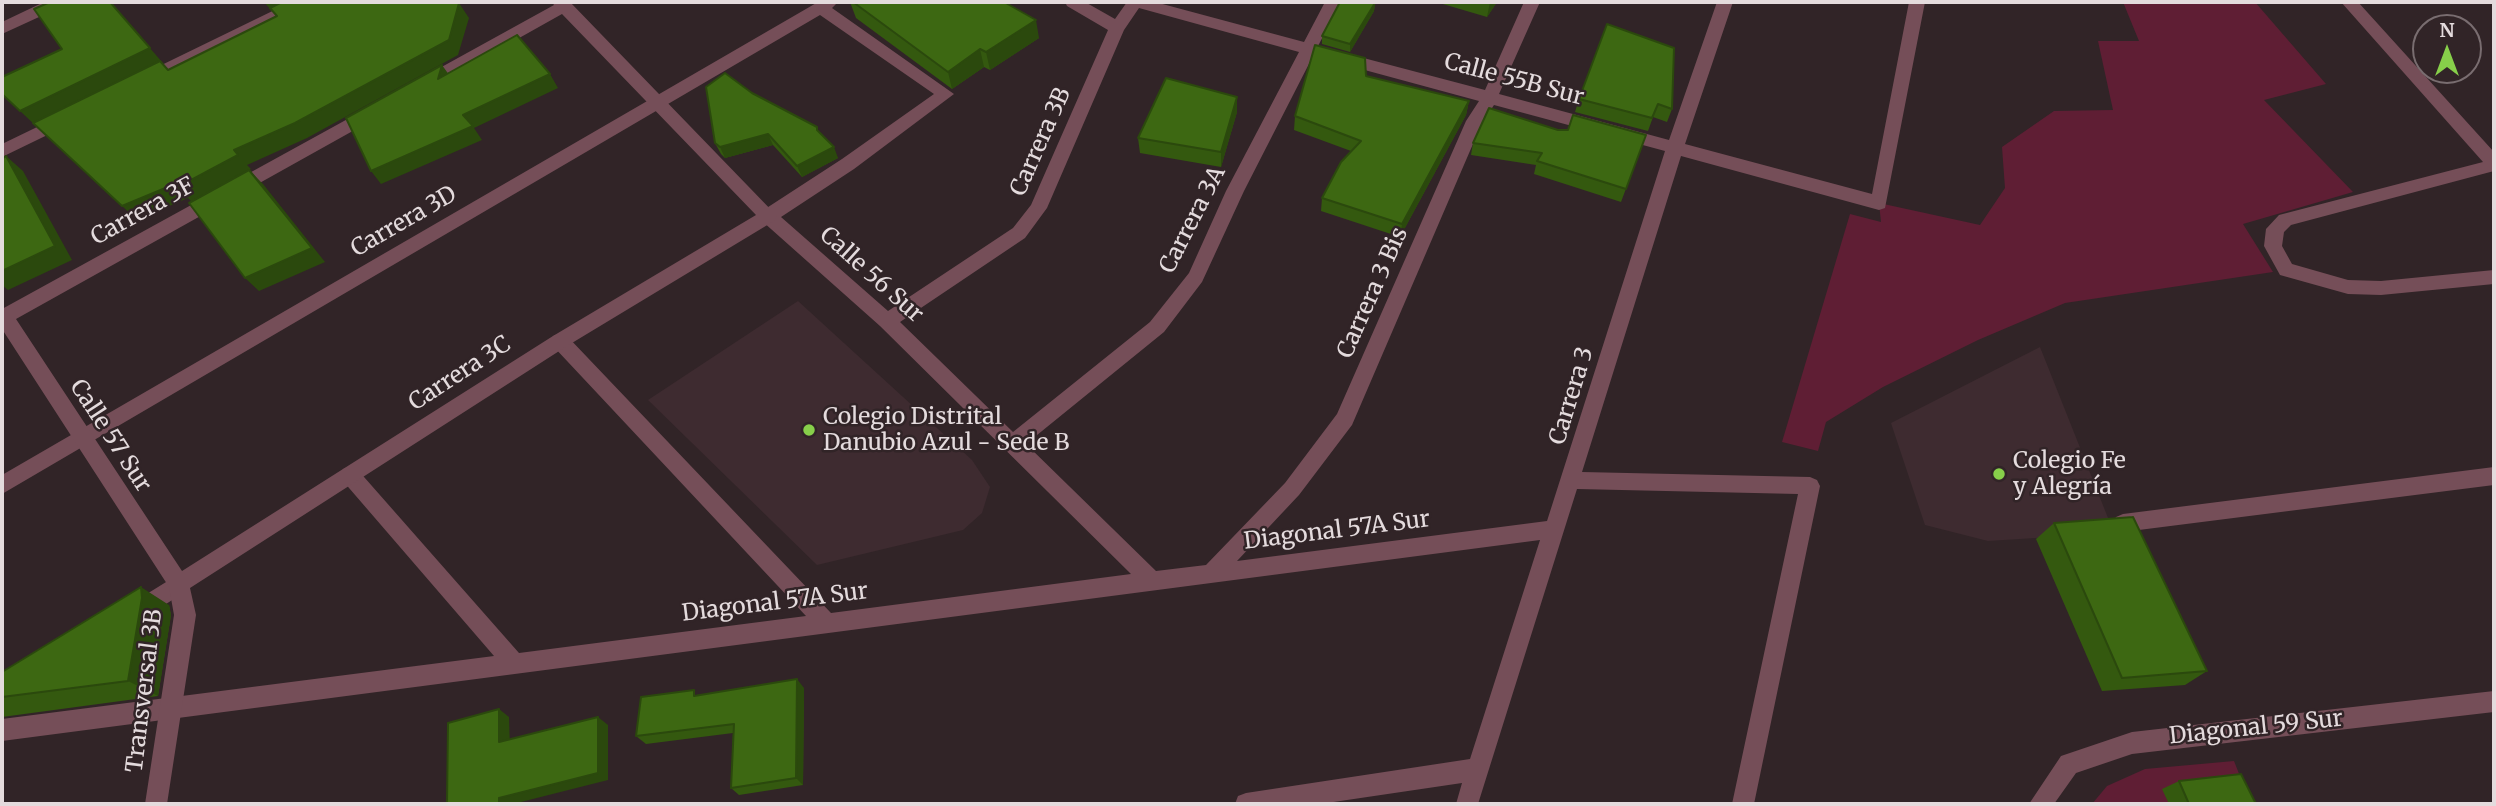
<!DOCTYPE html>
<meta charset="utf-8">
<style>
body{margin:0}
#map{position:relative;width:2496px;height:806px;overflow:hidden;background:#312427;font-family:Merriweather,serif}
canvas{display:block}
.frame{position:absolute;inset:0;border:4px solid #e4dbdd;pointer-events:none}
.north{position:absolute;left:2412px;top:14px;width:70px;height:70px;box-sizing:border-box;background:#312427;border:2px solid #796d70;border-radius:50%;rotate:0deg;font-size:19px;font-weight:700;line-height:28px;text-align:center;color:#e4dbdd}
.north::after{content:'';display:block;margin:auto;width:24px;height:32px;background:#87cf4a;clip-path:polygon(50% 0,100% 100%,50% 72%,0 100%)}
</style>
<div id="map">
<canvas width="2496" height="806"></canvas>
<div class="frame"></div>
<div class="north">N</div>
</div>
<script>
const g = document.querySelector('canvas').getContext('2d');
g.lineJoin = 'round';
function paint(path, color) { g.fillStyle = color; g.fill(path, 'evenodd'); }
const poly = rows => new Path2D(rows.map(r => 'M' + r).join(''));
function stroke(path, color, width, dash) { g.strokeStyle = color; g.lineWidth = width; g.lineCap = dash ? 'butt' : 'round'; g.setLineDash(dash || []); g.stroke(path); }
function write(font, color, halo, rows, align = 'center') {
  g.font = font + ' Merriweather,serif'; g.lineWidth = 5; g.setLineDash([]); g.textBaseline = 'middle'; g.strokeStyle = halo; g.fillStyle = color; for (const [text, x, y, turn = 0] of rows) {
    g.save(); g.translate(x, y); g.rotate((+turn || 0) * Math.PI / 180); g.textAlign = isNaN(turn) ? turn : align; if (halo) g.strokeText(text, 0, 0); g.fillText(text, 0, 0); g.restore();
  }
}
const built = poly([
 [798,301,972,460,990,487,982,513,963,530,817,565,648,400],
 [2040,347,2114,533,1988,541,1925,525,1891,423]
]);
const green = poly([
 [2123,2,2255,2,2326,84,2264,100,2353,192,2243,224,2273,272,2065,303,1978,340,1883,387,1826,422,1818,451,1782,442,1850,214,1881,222,1879,203,1980,225,2005,188,2002,147,2054,111,2113,110,2098,41,2139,41],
 [2234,761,2251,804,2092,804,2107,786,2145,769]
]);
const minor = poly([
 [44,2,65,2,63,6,2,34,2,22,44,2],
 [291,2,312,2,310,6,151,84,139,84,137,80,139,76,291,2],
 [818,2,838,2,832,8,954,94,854,169,781,217,888,311,1013,228,1031,205,1108,30,1067,6,1065,2,1085,2,1115,19,1127,2,1155,2,1304,42,1325,2,1341,2,1318,46,1485,90,1524,2,1540,2,1499,94,1669,140,1717,2,1733,2,1685,144,1872,194,1909,2,1925,2,1885,208,1879,210,1681,156,1582,472,1810,477,1817,480,1820,486,1754,804,1732,804,1798,494,1577,489,1478,804,1456,804,1462,783,1320,804,1235,804,1238,796,1246,793,1470,759,1540,540,2,741,2,719,494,656,343,481,340,475,343,469,350,466,357,469,519,653,806,616,553,346,551,341,553,336,560,333,567,336,831,613,1131,574,880,326,762,221,759,216,762,211,842,159,934,94,820,15,2,494,2,475,818,2],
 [1139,8,1299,52,1226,191,1189,273,1150,322,1013,432,900,322,1025,238,1047,208,1124,30,1139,8],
 [1313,56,1479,101,1466,121,1337,414,1285,483,1206,565,1156,571,1026,444,1164,332,1202,282,1244,191,1313,56],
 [1494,105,1665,151,1547,521,1237,561,1299,495,1352,425,1482,123,1494,105],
 [2341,2,2358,2,2494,152,2494,171,2291,225,2284,232,2282,246,2292,264,2348,280,2381,281,2494,270,2494,284,2381,295,2348,294,2280,275,2264,246,2266,229,2279,215,2483,162,2341,2],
 [64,114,72,120,70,124,2,157,2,144,64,114],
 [2494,467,2494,485,2123,532,2116,529,2113,523,2116,517,2123,514,2494,467],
 [179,574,186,577,189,584,186,591,143,619,136,622,129,619,125,612,129,605,179,574]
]);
const tertiary = poly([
 [552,2,570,2,777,216,774,221,567,346,190,588,196,615,167,804,145,804,174,615,169,587,2,329,2,309,364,110,376,110,378,114,376,118,16,319,182,571,553,336,756,215,562,14,430,88,418,88,416,84,418,80,554,5,552,2],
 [2494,691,2494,712,2132,754,2076,773,2054,804,2029,804,2061,756,2132,732,2494,691]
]);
const wall = poly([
 [850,2,1004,2,1039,38,990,70,984,67,952,89,856,18],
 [1436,2,1497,2,1487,17],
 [1375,3,1374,11,1350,52,1322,44,1322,36],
 [1607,24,1672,109,1667,122,1653,117,1648,131,1575,112,1579,99],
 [1366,76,1469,101,1466,115,1400,237,1321,211,1322,198,1351,151,1294,130,1295,116],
 [1237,112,1221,167,1140,153,1138,138],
 [817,127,819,132,838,158,802,177,773,145,725,158,721,154,715,143],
 [1646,135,1621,202,1534,174,1536,165,1471,155,1473,143],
 [2054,523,2207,671,2185,685,2102,691,2036,539],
 [169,605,171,615,158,696,2,717,2,672],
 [804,688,803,785,739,795,731,788,733,733,646,744,636,736,699,695],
 [2179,781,2256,804,2169,804,2162,789]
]);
const shadedWall = poly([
 [110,2,162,62,35,125,20,111],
 [264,2,286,2,270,9],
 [1490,2,1497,2,1487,17],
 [459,3,469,18,458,55,307,138,247,165,251,169,192,202,188,198,137,220,122,206],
 [1375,3,1374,11,1350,52,1350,44],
 [1036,20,1039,38,990,70,986,52],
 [980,49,984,67,952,89,948,72],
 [442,65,452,79,438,79],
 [550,74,558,88,474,128,482,140,381,184,371,171,463,115],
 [1237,97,1237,112,1221,167,1221,152],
 [1469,101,1466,115,1400,237,1402,224],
 [768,134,773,145,725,158,720,147],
 [834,147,838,158,802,177,797,166],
 [6,156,23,171,72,260,8,290,2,285],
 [249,170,263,184,325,262,259,291,245,278],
 [141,587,169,605,171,615,158,696,128,681],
 [797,679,804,688,803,785,796,778],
 [499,709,509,717,510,749,499,742],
 [598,717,608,725,608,780,513,804,499,804,499,798]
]);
const building = poly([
 [50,2,110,2,150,48,20,111,2,94,2,77,62,49,34,9,50,2],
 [282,2,458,2,459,3,449,40,295,123,234,150,238,155,178,187,175,184,122,206,33,123,160,61,168,70,277,16,270,8,282,2],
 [853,2,1004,2,1036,20,986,52,980,49,948,72,853,2],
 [1340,2,1371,2,1375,3,1350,44,1322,36,1340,2],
 [1607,24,1674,48,1672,109,1658,104,1652,118,1579,99,1607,24],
 [517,35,550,74,463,115,473,126,371,171,346,118,442,65,438,79,517,35],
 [1315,45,1365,58,1366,76,1469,101,1402,224,1322,198,1341,162,1361,141,1295,116,1315,45],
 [725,73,752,93,817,127,817,130,834,147,797,166,768,134,720,147,715,143,706,87,725,73],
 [1166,78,1237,97,1221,152,1138,138,1166,78],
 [1489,108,1558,130,1568,130,1573,115,1646,135,1626,189,1537,161,1542,153,1473,143,1489,108],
 [6,156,55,246,2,271,2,159,6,156],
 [249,170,312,248,245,278,189,203,249,170],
 [2133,517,2207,671,2122,678,2054,523,2133,517],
 [141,587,142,598,128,681,2,697,2,672,141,587],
 [797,679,796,778,731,788,734,724,636,736,641,697,694,690,694,696,797,679],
 [499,709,499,742,598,717,598,773,499,798,499,804,447,804,448,723,499,709],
 [2241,774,2256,804,2189,804,2179,781,2241,774]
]);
const markers = [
 [809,430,7,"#87cf4a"],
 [1999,474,7,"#87cf4a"]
];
const streetNames = [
 ["Calle 55B Sur",1514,80,15],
 ["Carrera 3B",1041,142,-66],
 ["Carrera 3F",143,212,-29],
 ["Carrera 3A",1193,220,-63],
 ["Carrera 3D",404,222,-30],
 ["Calle 56 Sur",871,275,42],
 ["Carrera 3 Bis",1373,293,-66],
 ["Carrera 3C",460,374,-33],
 ["Carrera 3",1572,396,-73],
 ["Calle 57 Sur",110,436,57],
 ["Diagonal 57A Sur",1337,531,-7],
 ["Diagonal 57A Sur",775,603,-7],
 ["Transversal 3B",145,691,-83],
 ["Diagonal 59 Sur",2256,728,-6]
];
const poiNames = [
 ["Colegio Distrital",823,417],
 ["Danubio Azul - Sede B",823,443],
 ["Colegio Fe",2013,461],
 ["y Alegría",2013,487]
];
paint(built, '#3e2b30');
paint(green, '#5f1e34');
paint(minor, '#754e58');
paint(tertiary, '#754e58');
paint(wall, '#34590f');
paint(shadedWall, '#2b490d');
paint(building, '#3d6812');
stroke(building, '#2b490d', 2);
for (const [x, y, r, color] of markers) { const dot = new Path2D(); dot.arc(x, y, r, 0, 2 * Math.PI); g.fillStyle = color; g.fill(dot); stroke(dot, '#312427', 2.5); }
write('23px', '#e4dbdd', '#312427', streetNames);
write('23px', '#e4dbdd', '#312427', poiNames, 'left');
</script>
